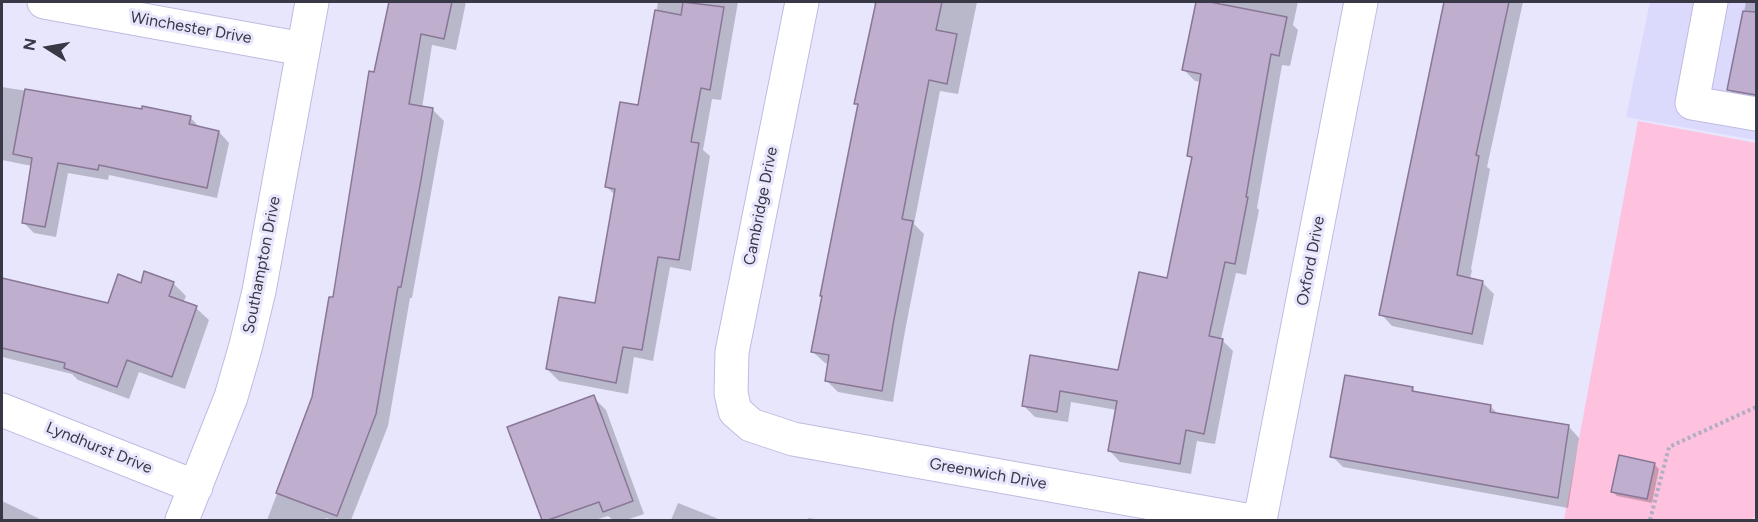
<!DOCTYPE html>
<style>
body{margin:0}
#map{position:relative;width:1758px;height:522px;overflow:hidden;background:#e8e6fd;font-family:Figtree,sans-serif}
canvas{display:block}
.frame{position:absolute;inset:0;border:3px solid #393846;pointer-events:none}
.north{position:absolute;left:18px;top:18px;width:60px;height:60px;-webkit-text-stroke:4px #e8e6fd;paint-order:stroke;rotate:281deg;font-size:16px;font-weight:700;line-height:24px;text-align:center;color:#393846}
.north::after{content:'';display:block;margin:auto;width:21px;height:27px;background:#393846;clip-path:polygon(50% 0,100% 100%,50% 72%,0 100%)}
</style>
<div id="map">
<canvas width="1758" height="522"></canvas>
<div class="frame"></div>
<div class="north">N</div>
</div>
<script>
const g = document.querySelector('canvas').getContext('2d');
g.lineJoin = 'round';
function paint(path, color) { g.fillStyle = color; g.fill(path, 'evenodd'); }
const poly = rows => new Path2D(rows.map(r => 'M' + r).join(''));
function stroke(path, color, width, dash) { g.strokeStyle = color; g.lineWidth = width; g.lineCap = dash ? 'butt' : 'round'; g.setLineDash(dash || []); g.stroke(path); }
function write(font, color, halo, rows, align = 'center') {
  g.font = font + ' Figtree,sans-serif'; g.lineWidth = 6; g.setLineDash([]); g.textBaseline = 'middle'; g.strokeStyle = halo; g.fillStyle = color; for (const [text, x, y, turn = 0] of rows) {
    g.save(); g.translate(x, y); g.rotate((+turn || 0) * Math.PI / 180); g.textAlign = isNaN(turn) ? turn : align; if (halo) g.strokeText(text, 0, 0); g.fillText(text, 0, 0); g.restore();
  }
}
const built = poly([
 [1650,2,1756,2,1756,140,1626,117]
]);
const green = poly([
 [1638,121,1756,143,1756,517,1749,520,1564,520]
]);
const shadow = poly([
 [390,2,466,2,456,50,432,45,422,108,432,109,444,121,412,298,410,298,388,426,351,520,333,520,326,518,325,520,267,520,314,397],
 [658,2,738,2,721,100,712,99,703,150,710,156,691,271,670,267,653,361,634,357,628,394,559,381,547,369,596,305,616,196,607,187,640,107],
 [873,2,977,2,958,94,940,91,914,224,924,234,905,331,893,402,838,392,827,381,829,364,825,363,813,352,859,107,856,103,876,7],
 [1198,2,1222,5,1222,2,1298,2,1293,25,1298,30,1290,66,1282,65,1257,208,1259,210,1246,275,1236,273,1221,339,1233,351,1215,444,1197,441,1191,474,1120,462,1109,450,1117,410,1071,402,1068,422,1035,417,1023,405,1031,357,1119,371,1168,280,1193,160,1188,156,1201,82,1195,81,1184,70],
 [1445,2,1523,2,1487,167,1490,169,1471,269,1472,270,1470,279,1482,282,1494,294,1483,345,1392,326,1381,314],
 [1746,2,1756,2,1756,106,1744,104,1729,89],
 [2,87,190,117,201,129,219,132,229,143,217,198,109,175,108,180,68,173,56,237,34,233,23,222,32,166,2,160],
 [2,280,109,305,141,284,173,283,186,296,183,303,196,308,209,320,185,389,139,372,129,399,78,380,72,374,2,357],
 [1412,388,1418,394,1491,407,1499,415,1569,427,1579,438,1568,508,1343,467,1332,456],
 [593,397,606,410,644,514,626,520,613,520,608,516,595,520,544,520,509,428],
 [1654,464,1659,469,1652,503,1617,496,1612,491],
 [2,501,42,520,2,520],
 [678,503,721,520,671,520],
 [808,518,824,520,807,520]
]);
const building = poly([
 [389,2,452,2,444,39,421,34,409,104,433,108,421,180,401,287,398,287,376,414,337,516,276,493,312,397,329,297,333,297,369,71,374,72,389,2],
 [683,2,724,7,710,90,701,88,691,142,699,143,679,260,658,257,642,350,623,347,616,383,546,369,559,297,595,303,615,189,605,187,620,102,638,105,655,10,681,15,683,2],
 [876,2,942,2,936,30,957,34,947,84,929,80,902,219,913,221,894,319,882,391,825,381,829,355,811,352,822,296,820,296,858,104,854,104,876,2],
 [1196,2,1210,2,1287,17,1279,56,1271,54,1246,197,1248,197,1235,264,1225,262,1209,336,1223,339,1204,434,1186,430,1180,464,1108,451,1117,401,1060,391,1057,412,1022,406,1030,355,1118,370,1139,272,1167,278,1192,157,1187,156,1201,74,1182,70,1196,2],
 [1444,2,1509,2,1476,155,1479,156,1457,275,1483,281,1472,334,1379,315,1444,2],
 [1743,11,1756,12,1756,95,1727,90,1743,11],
 [25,89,142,109,142,106,191,116,189,124,219,131,207,188,99,165,98,170,58,163,45,227,22,223,32,158,13,154,25,89],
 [144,271,174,282,169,296,197,306,172,377,127,360,117,387,64,368,65,363,2,348,2,278,108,303,118,274,141,283,144,271],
 [1345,375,1413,387,1412,391,1491,405,1490,412,1569,425,1558,498,1330,457,1345,375],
 [594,395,633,501,603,512,599,502,548,520,542,520,507,427,594,395],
 [1619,455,1655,463,1647,499,1611,492,1619,455]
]);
const path = poly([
 [1650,520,1669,447,1756,407]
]);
const minor = poly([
 [44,2,303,49],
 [802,2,732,352,731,393,735,411,751,425,793,439,1246,520],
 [1711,2,1692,103,1756,114],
 [2,410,196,487],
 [182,520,231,397,246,345,259,291,312,2],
 [1260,520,1361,2]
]);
const streetNames = [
 ["Winchester Drive",191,28,10],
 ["Cambridge Drive",761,206,-79],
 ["Oxford Drive",1311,261,-79],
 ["Southampton Drive",262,265,-79],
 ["Lyndhurst Drive",99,448,22],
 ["Greenwich Drive",988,474,10]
];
paint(built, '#dbd9fc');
paint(green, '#fec1de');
paint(shadow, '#0003');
paint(building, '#c0aecf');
stroke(building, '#887796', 1.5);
stroke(minor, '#bebce0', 35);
stroke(path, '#b0aec2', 4, [3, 3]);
stroke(minor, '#fff', 33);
write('16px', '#393846', '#e8e6fd', streetNames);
</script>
